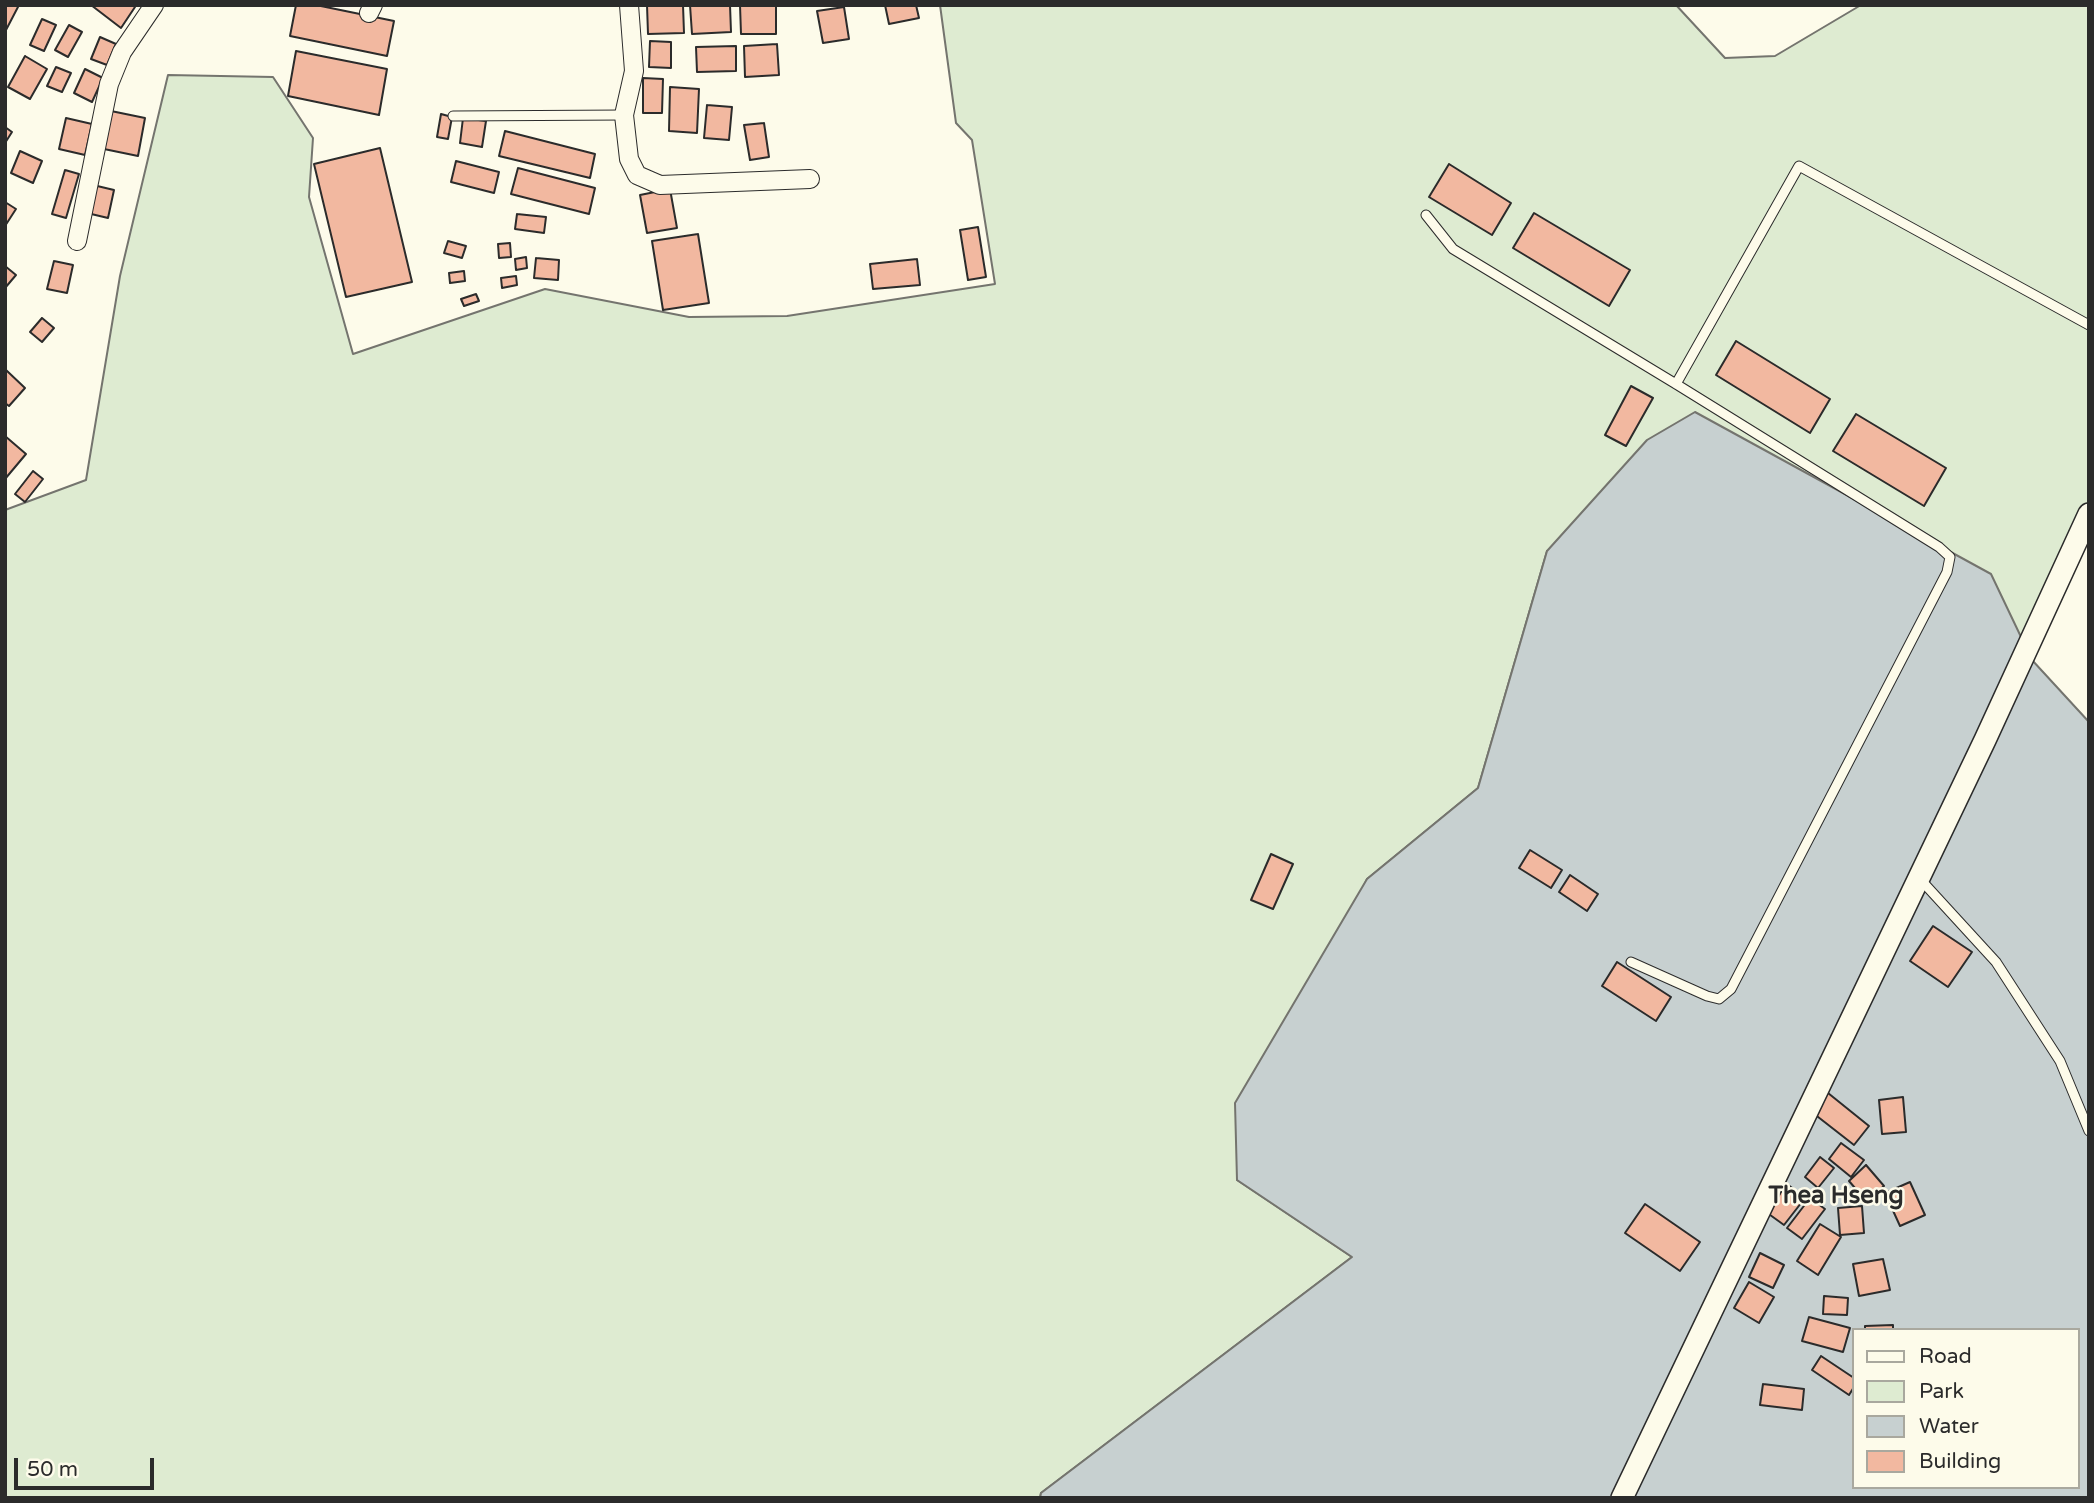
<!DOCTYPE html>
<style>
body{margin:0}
#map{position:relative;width:2094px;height:1503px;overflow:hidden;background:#fdfbea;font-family:"Varela Round",sans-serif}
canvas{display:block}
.frame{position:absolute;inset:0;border:7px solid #2b2b2b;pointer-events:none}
.legend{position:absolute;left:1852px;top:1328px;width:228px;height:161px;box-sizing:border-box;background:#fdfbea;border:2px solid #a9a89e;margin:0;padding:9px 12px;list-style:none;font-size:21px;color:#2b2b2b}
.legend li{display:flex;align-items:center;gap:14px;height:35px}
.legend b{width:35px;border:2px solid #a9a89e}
.scale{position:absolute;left:14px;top:1458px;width:140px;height:32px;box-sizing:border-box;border:4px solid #2b2b2b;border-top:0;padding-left:9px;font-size:21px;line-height:24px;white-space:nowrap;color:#2b2b2b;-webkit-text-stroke:5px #fdfbea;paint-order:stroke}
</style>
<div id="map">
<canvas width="2094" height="1503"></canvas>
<div class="frame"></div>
<ul class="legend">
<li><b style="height:9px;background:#fdfbea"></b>Road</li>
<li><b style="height:19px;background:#deebd1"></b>Park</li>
<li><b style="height:19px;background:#c7d0d0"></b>Water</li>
<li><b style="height:19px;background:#f2b8a0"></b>Building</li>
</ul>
<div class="scale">50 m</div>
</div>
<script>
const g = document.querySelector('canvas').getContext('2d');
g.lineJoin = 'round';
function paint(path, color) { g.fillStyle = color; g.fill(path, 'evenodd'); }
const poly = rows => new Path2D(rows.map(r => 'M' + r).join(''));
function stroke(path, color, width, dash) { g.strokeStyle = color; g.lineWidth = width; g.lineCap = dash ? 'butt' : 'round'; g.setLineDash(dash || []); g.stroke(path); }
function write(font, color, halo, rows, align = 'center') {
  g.font = font + ' "Varela Round",sans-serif'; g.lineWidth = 5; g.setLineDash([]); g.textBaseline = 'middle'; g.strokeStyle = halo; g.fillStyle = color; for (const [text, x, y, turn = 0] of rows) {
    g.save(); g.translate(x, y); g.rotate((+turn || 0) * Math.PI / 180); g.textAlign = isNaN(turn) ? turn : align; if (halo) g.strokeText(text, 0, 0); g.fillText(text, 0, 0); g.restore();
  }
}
const green = poly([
 [940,5,1676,5,1725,58,1775,56,1861,5,2089,5,2089,526,2032,660,1547,551,1478,788,1367,879,1237,1180,1352,1257,1041,1493,1040,1498,5,1498,5,510,86,480,120,276,168,75,273,77,313,138,309,197,353,354,545,289,689,317,787,316,995,284,972,140,956,123,940,5]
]);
const water = poly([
 [1695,412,1991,574,2032,660,2089,722,2089,1498,1040,1498,1041,1493,1352,1257,1237,1180,1235,1103,1367,879,1478,788,1547,551,1647,440,1695,412],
 [1854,1330,2078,1330,2078,1487,1854,1487,1854,1330]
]);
const building = poly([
 [5,5,19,5,6,30,5,30,5,5],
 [91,5,132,5,135,7,121,28,91,5],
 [296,5,316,5,394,21,387,56,290,36,296,5],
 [647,5,683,5,684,33,648,34,647,5],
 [690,5,730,5,731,32,692,34,690,5],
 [740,5,776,5,776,34,741,34,740,5],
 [885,5,916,5,919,18,889,24,885,5],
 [844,7,849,39,823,43,817,11,844,7],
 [42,19,56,25,44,51,30,45,42,19],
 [69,25,82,32,68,57,55,50,69,25],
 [100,37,116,44,107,65,91,59,100,37],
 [650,41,671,42,671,68,649,67,650,41],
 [777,44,779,75,745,77,744,46,777,44],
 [736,46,736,71,697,72,696,47,736,46],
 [296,51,387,69,379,115,288,96,296,51],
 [25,56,47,69,30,99,8,87,25,56],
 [56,67,71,73,62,92,47,86,56,67],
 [85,69,103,78,92,102,74,93,85,69],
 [643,78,663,79,662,113,643,113,643,78],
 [670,87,699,89,697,133,669,131,670,87],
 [707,105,732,107,729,140,704,138,707,105],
 [111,111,145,118,138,156,104,149,111,111],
 [441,114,452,117,448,139,437,137,441,114],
 [66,118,92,124,85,155,59,149,66,118],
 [463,118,486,121,482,147,460,143,463,118],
 [764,123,769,157,750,160,744,125,764,123],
 [5,127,12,132,5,143,5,127],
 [505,131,595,154,590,178,499,156,505,131],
 [380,148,412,282,346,297,314,164,380,148],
 [20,151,42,161,33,183,11,173,20,151],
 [456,161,499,172,494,193,451,182,456,161],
 [1449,164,1511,203,1492,235,1429,197,1449,164],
 [518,168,595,188,589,214,511,194,518,168],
 [65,170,79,174,66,218,52,214,65,170],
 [93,185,114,190,108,218,87,213,93,185],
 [670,189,677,228,647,233,640,195,670,189],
 [5,202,16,209,5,226,5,202],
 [1534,213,1630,270,1609,306,1513,248,1534,213],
 [517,214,546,217,544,233,515,229,517,214],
 [978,227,986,277,968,280,960,230,978,227],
 [698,234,709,303,663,310,652,241,698,234],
 [448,241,466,246,462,258,444,253,448,241],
 [510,243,511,257,499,258,498,244,510,243],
 [526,257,527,268,516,270,515,259,526,257],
 [536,258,559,260,558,280,534,278,536,258],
 [917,259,920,285,873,289,870,264,917,259],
 [54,261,73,265,67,293,47,289,54,261],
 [5,266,16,275,5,288,5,266],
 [464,271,465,281,450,283,449,273,464,271],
 [516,276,517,285,502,288,501,278,516,276],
 [476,294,479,301,464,306,461,299,476,294],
 [42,318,54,328,42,342,30,332,42,318],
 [1736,341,1830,399,1810,433,1716,375,1736,341],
 [6,370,25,388,9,406,5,403,6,370],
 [1631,386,1653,398,1626,446,1605,435,1631,386],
 [1856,414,1946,468,1924,506,1833,451,1856,414],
 [5,436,26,454,5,479,5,436],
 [33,471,43,479,25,502,15,494,33,471],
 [1530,850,1562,870,1551,888,1519,868,1530,850],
 [1271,854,1293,864,1273,909,1251,900,1271,854],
 [1570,875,1598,894,1587,911,1559,892,1570,875],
 [1933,926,1972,952,1948,987,1910,961,1933,926],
 [1617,962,1671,997,1656,1021,1602,986,1617,962],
 [1828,1093,1869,1126,1854,1145,1813,1113,1828,1093],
 [1903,1097,1906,1132,1882,1134,1879,1100,1903,1097],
 [1841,1143,1864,1160,1851,1177,1829,1159,1841,1143],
 [1820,1157,1834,1168,1818,1188,1805,1177,1820,1157],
 [1866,1165,1884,1186,1866,1201,1849,1181,1866,1165],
 [1910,1182,1925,1215,1900,1226,1885,1193,1910,1182],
 [1787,1184,1805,1198,1784,1225,1766,1212,1787,1184],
 [1810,1198,1825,1209,1802,1239,1787,1228,1810,1198],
 [1645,1204,1700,1242,1680,1271,1625,1233,1645,1204],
 [1862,1206,1864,1233,1840,1235,1838,1208,1862,1206],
 [1820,1224,1841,1237,1818,1275,1797,1261,1820,1224],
 [1760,1253,1784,1265,1773,1288,1749,1277,1760,1253],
 [1883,1259,1890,1290,1859,1296,1853,1264,1883,1259],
 [1749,1282,1774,1297,1759,1323,1734,1308,1749,1282],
 [1824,1296,1848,1298,1847,1315,1823,1314,1824,1296],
 [1809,1317,1850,1328,1843,1352,1802,1341,1809,1317],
 [1893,1325,1893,1330,1865,1330,1865,1326,1893,1325],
 [1821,1356,1854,1378,1854,1387,1849,1395,1812,1370,1821,1356],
 [1763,1384,1804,1389,1802,1410,1760,1405,1763,1384]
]);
const service = poly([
 [453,116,624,115],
 [1426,215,1453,249,1676,384,1939,547,1950,557,1947,572,1731,989,1719,999,1707,996,1631,962],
 [1676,384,1799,166,2089,325],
 [1920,879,1996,962,2060,1061,2089,1131]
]);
const minor = poly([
 [629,5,634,71,624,115,629,159,637,175,660,185,810,179],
 [369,13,373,5],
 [77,241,109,84,122,52,154,5]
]);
const tertiary = poly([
 [1622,1498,1985,740,2089,514]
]);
const quarterNames = [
 ["Thea Hseng",1836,1197]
];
paint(green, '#deebd1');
stroke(green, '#74746e', 2);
paint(water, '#c7d0d0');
stroke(water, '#74746e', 2);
paint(building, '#f2b8a0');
stroke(building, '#2b2b2b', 2);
stroke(service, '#2b2b2b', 11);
stroke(minor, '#2b2b2b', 20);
stroke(tertiary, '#2b2b2b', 24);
stroke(service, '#fdfbea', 9);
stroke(minor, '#fdfbea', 18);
stroke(tertiary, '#fdfbea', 21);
write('bold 24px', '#2b2b2b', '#fdfbea', quarterNames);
</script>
